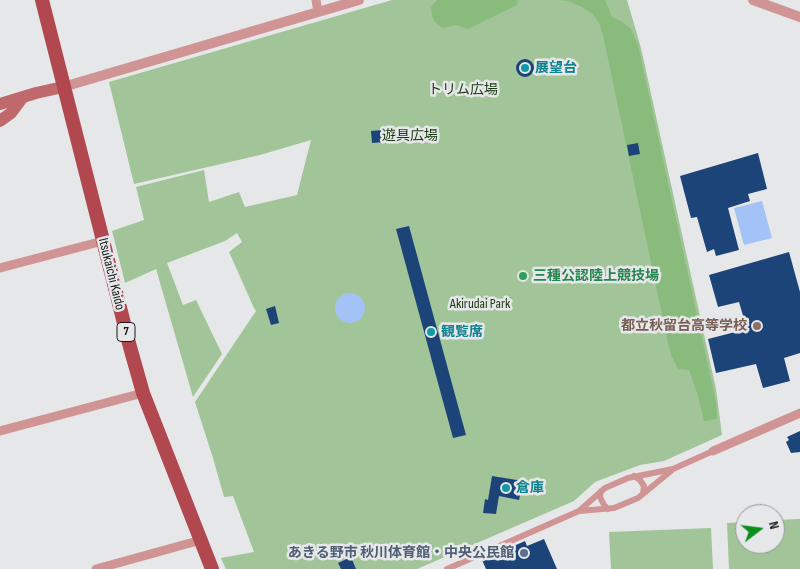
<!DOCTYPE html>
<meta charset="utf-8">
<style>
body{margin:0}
#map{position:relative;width:800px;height:569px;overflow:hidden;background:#e6e7e9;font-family:"Sofia Sans Condensed",sans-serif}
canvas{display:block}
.north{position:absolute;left:735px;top:504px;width:50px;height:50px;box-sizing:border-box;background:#e6e7e9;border:1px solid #949597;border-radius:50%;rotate:75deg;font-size:14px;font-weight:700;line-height:20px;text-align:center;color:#1a1a1b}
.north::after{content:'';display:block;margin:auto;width:18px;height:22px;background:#0b8e1c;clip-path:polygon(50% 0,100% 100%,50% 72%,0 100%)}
</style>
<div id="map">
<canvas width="800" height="569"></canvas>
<div class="north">N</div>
</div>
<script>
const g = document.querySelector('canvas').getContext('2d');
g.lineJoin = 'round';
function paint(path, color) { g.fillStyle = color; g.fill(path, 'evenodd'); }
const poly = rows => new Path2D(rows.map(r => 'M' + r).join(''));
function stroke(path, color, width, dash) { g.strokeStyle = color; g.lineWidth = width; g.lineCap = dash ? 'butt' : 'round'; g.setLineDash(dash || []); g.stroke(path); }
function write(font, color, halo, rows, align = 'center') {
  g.font = font + ' "Sofia Sans Condensed","Noto Sans JP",sans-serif'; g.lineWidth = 5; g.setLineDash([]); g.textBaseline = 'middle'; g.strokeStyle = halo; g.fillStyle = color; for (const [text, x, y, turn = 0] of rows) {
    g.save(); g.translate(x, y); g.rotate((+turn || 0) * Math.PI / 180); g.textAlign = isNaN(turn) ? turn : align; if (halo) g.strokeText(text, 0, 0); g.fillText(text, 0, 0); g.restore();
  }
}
const green = poly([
 [392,0,627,0,641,48,716,389,722,435,664,461,640,465,595,482,574,501,417,569,226,569,221,558,254,552,233,496,224,497,213,458,195,402,256,311,254,308,229,252,242,242,237,233,225,241,167,263,183,305,196,300,222,354,193,397,156,269,125,283,112,231,144,220,136,187,204,170,209,202,239,192,245,207,297,195,311,140,260,155,134,184,109,82],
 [800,519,800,569,729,569,727,523,745,522,745,544,775,544,775,520],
 [711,528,713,569,611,569,609,532]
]);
const forest = poly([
 [437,0,518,0,517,5,468,29,456,25,442,28,435,22,432,16,431,7],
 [557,0,605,0,612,17,621,21,631,29,638,45,716,402,717,419,704,421,698,396,689,370,678,369,672,357,668,343,603,35,599,23,593,14,582,7,568,1]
]);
const water = poly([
 [762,201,772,238,744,245,734,208],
 '335 308a15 15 0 1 1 30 0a15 15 0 1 1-30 0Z'
]);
const building = poly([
 '516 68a9 9 0 1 1 18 0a9 9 0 1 1-18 0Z',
 [383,130,384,142,372,143,371,131],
 [638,143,640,154,629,156,627,145],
 [758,153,767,189,748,194,750,201,728,208,739,250,716,256,714,249,707,252,697,217,691,218,680,176],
 [409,226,466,435,453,438,396,229],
 [789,252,800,292,800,353,784,358,790,381,763,388,756,364,716,373,708,339,747,329,739,302,718,307,709,275],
 [275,306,279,323,271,325,266,309],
 [800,431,800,452,791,453,786,442,789,440,787,437],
 [492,476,523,481,519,500,499,496,496,514,483,513,485,499,488,500],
 [544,539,557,569,486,569,482,560,525,541,527,546],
 [351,557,356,569,341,569,338,563]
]);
const pedestrian = poly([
 [634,476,640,480,644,486,643,494],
 [601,491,600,497,604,505,608,509],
 [579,511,614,508,638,498,671,471],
 [447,569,579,511,605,488,628,478,673,469,713,451]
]);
const minor = poly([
 [316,0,318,12],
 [0,268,103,241],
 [0,431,143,393],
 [713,451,800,413],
 [96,569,201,540]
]);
const tertiary = poly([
 [753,0,800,17],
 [63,87,359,0]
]);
const secondary = poly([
 [0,104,36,93,63,87],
 [0,121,11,113,23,97]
]);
const primary = poly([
 [42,0,130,347,143,393,212,569]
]);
const markers = [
 [525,68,5,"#0f9aa8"],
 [523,276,5,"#2e9e5b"],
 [757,326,5,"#8d6e63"],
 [431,332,5,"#0f9aa8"],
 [506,488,5,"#0f9aa8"],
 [524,553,5,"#5c6f8a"]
];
const shields = [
 [126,332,18]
];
const shieldNames = [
 ["7",126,332]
];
const cultureNames = [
 ["展望台",535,68],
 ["観覧席",441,332],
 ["倉庫",516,488]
];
const parkNames = [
 ["トリム広場",463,90],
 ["遊具広場",410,136],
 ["Akirudai Park",480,304]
];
const streetNames = [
 ["Itsukaichi Kaido",111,274,76]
];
const leisureNames = [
 ["三種公認陸上競技場",533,276]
];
const educationNames = [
 ["都立秋留台高等学校",747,326]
];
const serviceNames = [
 ["あきる野市 秋川体育館・中央公民館",514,553]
];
paint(green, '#a1c498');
paint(forest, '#89bb7d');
paint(water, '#a3c2f6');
paint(building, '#1c4479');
stroke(pedestrian, '#d09494', 6);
stroke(minor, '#d09494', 9);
stroke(tertiary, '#d09494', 10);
stroke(secondary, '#bf696c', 12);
stroke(primary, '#b14850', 14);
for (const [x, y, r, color] of markers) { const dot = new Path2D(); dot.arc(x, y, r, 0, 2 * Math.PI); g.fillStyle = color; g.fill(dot); stroke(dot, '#e6e7e9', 2); }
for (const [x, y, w] of shields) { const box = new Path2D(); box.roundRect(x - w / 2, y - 9.5, w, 19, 4); g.fillStyle = '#e6e7e9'; g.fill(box); stroke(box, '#1a1a1b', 1); }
write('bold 12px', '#1a1a1b', null, shieldNames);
write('bold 14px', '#0d838f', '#e6e7e9', cultureNames, 'left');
write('14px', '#18390e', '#e6e7e9', parkNames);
write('14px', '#1a1a1b', '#e6e7e9', streetNames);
write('bold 14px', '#27864d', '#e6e7e9', leisureNames, 'left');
write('bold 14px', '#785e54', '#e6e7e9', educationNames, 'right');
write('bold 14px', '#4e5e75', '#e6e7e9', serviceNames, 'right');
</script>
